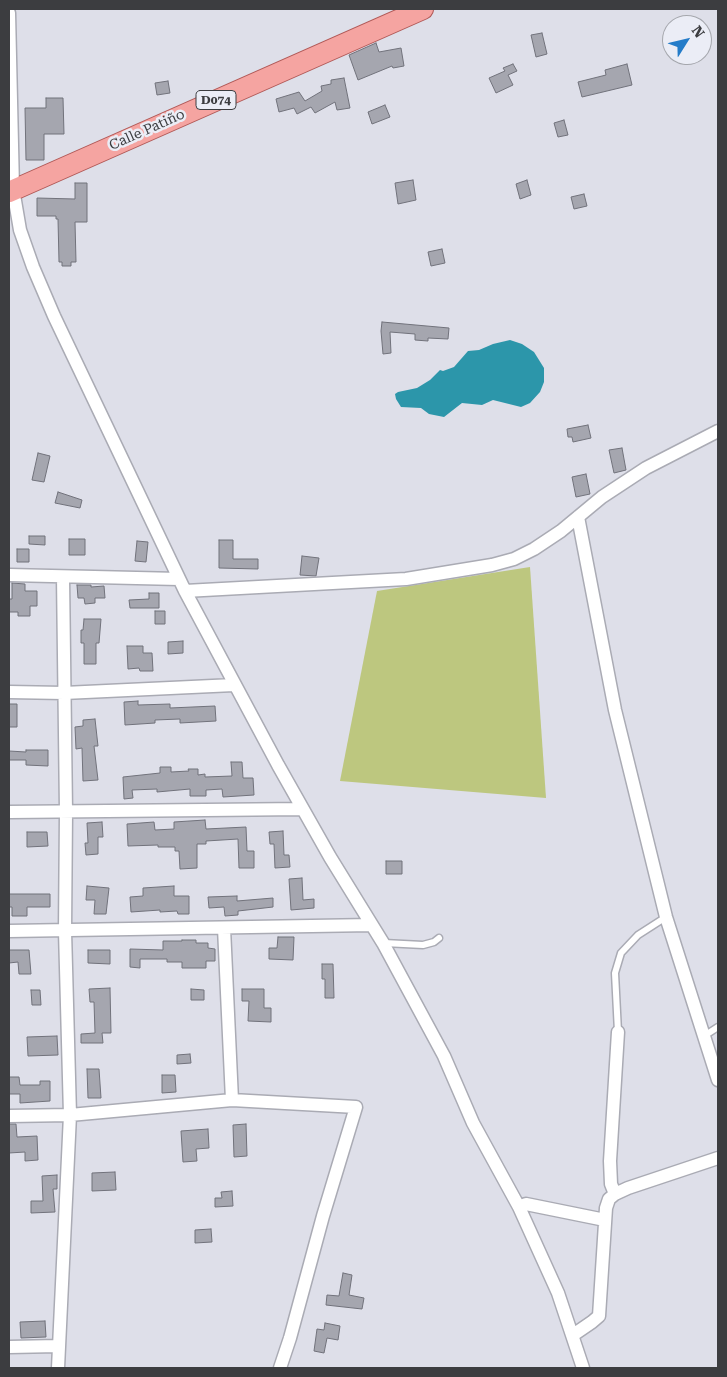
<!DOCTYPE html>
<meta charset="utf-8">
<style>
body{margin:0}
#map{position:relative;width:727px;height:1377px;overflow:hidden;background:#dedfe9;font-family:"Roboto Serif",serif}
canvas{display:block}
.frame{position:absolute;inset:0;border:10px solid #3c3d40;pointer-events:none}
.north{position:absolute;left:662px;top:15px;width:50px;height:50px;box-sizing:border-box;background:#ebedf6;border:1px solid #a5a7ad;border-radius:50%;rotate:54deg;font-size:14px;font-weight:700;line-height:20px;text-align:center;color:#3c3d40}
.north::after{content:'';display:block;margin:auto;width:18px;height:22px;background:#247cc9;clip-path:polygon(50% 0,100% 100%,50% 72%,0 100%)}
</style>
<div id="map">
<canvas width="727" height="1377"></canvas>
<div class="frame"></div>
<div class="north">N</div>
</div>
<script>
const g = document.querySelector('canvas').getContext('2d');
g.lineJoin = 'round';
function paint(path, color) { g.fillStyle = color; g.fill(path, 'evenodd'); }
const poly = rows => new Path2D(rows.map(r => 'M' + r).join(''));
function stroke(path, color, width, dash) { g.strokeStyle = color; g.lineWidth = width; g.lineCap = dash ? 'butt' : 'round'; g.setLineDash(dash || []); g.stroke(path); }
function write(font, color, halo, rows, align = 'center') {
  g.font = font + ' "Roboto Serif",serif'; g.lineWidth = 5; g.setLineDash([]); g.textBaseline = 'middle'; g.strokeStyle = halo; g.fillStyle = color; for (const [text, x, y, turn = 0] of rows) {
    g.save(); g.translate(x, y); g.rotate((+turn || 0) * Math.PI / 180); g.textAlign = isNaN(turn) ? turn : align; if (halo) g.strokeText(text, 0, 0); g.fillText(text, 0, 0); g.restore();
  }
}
const green = poly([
 [530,567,546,798,340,781,377,591]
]);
const water = poly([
 [510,340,522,344,534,352,544,368,544,382,540,392,530,403,521,407,493,400,482,405,462,403,444,417,429,414,421,408,401,407,396,399,395,394,398,392,417,388,430,380,440,370,443,371,454,367,468,351,479,350,493,344]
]);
const building = poly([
 [542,33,547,54,536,57,531,35,542,33],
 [376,43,379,52,401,48,404,66,393,68,392,66,358,80,349,55,376,43],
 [513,64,517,71,508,75,513,85,496,93,489,78,505,71,503,68,513,64],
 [627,64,632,85,582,97,578,82,606,75,605,70,627,64],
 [344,78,350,108,337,110,335,102,315,113,311,107,297,114,294,108,279,112,276,99,299,92,305,101,322,91,321,86,331,84,331,80,344,78],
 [168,81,170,93,157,95,155,83,168,81],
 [46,98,63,98,64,134,44,134,44,160,26,160,25,108,46,108,46,98],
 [385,105,390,117,372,124,368,112,385,105],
 [564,120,568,135,558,137,554,123,564,120],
 [413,180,416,200,398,204,395,183,413,180],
 [527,180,531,195,520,199,516,184,527,180],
 [75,183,87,183,87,222,75,222,76,262,71,262,71,266,62,266,62,262,59,262,58,219,56,219,56,216,37,216,37,198,75,199,75,183],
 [584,194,587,206,574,209,571,197,584,194],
 [442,249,445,263,431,266,428,252,442,249],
 [382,322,449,328,448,339,428,338,428,341,415,340,415,334,390,332,391,353,383,354,381,331,382,322],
 [588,425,591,438,573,442,572,437,568,437,567,429,588,425],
 [622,448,626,470,614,473,609,450,622,448],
 [38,453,50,456,44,482,32,480,38,453],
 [586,474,590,494,576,497,572,477,586,474],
 [58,492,82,500,80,508,55,503,58,492],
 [29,536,45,536,45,545,29,544,29,536],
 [69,539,85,539,85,555,69,555,69,539],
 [219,540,233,540,233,559,258,559,258,569,219,568,219,540],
 [137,541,148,542,146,562,135,561,137,541],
 [17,549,29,549,29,562,17,562,17,549],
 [302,556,319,558,316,576,300,575,302,556],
 [12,583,25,584,25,591,37,591,37,606,30,606,30,616,18,616,18,612,9,612,9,599,12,599,12,583],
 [77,585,91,585,91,587,104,586,105,598,95,598,95,603,85,604,84,598,78,598,77,585],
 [149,593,159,593,159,608,130,608,129,600,149,599,149,593],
 [155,611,165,611,165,624,155,624,155,611],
 [84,619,101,619,99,643,96,643,96,664,84,664,84,643,81,643,81,630,83,630,84,619],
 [183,641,183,653,168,654,168,642,183,641],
 [127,646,143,646,143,653,152,653,153,671,140,671,139,668,128,669,127,646],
 [138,701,138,705,170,704,170,708,215,706,216,721,180,723,180,719,155,720,155,723,125,725,124,702,138,701],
 [9,704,17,704,17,727,9,727,9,704],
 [95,719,98,746,94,746,98,780,83,781,82,748,76,749,75,727,83,726,83,720,95,719],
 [26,750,48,750,48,766,26,765,26,760,9,760,9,751,26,752,26,750],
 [231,762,242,762,243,778,253,778,254,795,223,797,222,789,206,790,206,796,190,796,190,789,157,792,157,789,132,790,133,798,124,799,123,777,160,773,160,767,171,767,171,772,189,771,188,769,198,769,198,775,205,774,205,777,232,776,231,762],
 [205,820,206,829,246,827,247,851,254,851,254,868,239,868,238,839,206,841,206,844,197,844,197,868,180,869,179,851,175,851,175,847,158,847,158,845,128,846,127,824,154,822,155,830,174,829,174,822,205,820],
 [102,822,103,837,98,837,98,854,86,855,85,843,88,843,87,823,102,822],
 [283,831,284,855,289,855,290,867,275,868,274,844,270,844,269,832,283,831],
 [27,832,47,832,48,846,27,847,27,832],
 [386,861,402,861,402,874,386,874,386,861],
 [302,878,303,900,314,899,314,908,291,910,289,879,302,878],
 [87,886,109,888,106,914,94,914,95,900,86,900,87,886],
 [174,886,174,896,189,896,189,914,178,914,177,911,160,912,160,910,131,912,130,897,143,896,143,888,174,886],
 [9,894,50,894,50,907,27,907,27,916,12,916,12,907,9,907,9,894],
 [237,896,237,901,273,898,273,907,238,911,238,915,225,916,224,907,209,908,208,897,237,896],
 [278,937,294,937,293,960,269,959,269,948,277,948,278,937],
 [182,940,196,940,196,943,208,943,208,948,215,949,215,961,206,961,206,968,182,968,182,962,167,962,167,959,140,959,140,968,130,967,130,949,163,950,163,941,182,941,182,940],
 [9,950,29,950,31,974,19,974,18,962,9,963,9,950],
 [88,950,110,950,110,964,88,963,88,950],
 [322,964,333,964,334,998,325,998,325,979,322,979,322,964],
 [110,988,111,1033,102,1033,103,1043,81,1043,81,1034,95,1033,94,1002,90,1002,89,989,110,988],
 [191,989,204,990,204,1000,191,1000,191,989],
 [242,989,264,989,264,1008,271,1008,271,1022,248,1021,249,1001,242,1001,242,989],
 [31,990,40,990,41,1005,32,1005,31,990],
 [57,1036,58,1055,28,1056,27,1037,57,1036],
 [190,1054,191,1063,177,1064,177,1055,190,1054],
 [87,1069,99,1069,101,1098,88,1098,87,1069],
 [162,1075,175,1075,176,1092,162,1093,162,1075],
 [9,1077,19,1077,20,1085,40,1085,40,1081,50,1081,50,1101,20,1103,20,1094,9,1094,9,1077],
 [9,1124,16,1124,17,1137,37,1136,38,1160,25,1161,25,1152,9,1153,9,1124],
 [246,1124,247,1156,234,1157,233,1125,246,1124],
 [208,1129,209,1148,196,1149,197,1161,183,1162,181,1131,208,1129],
 [115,1172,116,1190,92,1191,92,1173,115,1172],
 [57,1175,57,1189,53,1189,55,1212,31,1213,31,1201,43,1201,42,1176,57,1175],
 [232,1191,233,1206,215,1207,215,1198,222,1198,221,1192,232,1191],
 [211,1229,212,1242,195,1243,195,1230,211,1229],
 [343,1273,352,1275,349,1295,364,1298,362,1309,326,1305,327,1295,339,1296,343,1273],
 [45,1321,46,1337,21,1338,20,1322,45,1321],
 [325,1323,340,1326,338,1340,327,1338,324,1353,314,1351,317,1329,324,1330,325,1323]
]);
const service = poly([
 [384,943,423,945,434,942,439,938],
 [618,1032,615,973,621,953,638,935,666,917],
 [704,1036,718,1027]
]);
const minor = poly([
 [9,13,13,189,20,230,33,267,54,316,185,591,278,765,330,857,383,943,444,1056,473,1123,519,1207,558,1293,583,1368],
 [578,517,615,710,666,917,718,1080],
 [9,575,179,579],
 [185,591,406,579,492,565,514,559,534,549,561,531,602,497,646,468,718,431],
 [9,692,64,693,234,685],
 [9,812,303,809],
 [224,928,232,1100],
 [9,931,372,925],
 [9,1116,70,1115,232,1100,356,1107,323,1216,290,1338,280,1368],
 [615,1194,611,1184,610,1161,618,1032],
 [519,1207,526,1204,605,1220],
 [573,1335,592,1322,599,1316,606,1208,609,1199,615,1194,628,1188,718,1158],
 [9,1347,58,1346],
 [58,1368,70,1115,65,931,66,812,63,577]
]);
const primary = poly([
 [9,192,423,9]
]);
const shields = [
 [216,100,40]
];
const shieldNames = [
 ["D074",216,100]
];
const streetNames = [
 ["Calle Patiño",147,130,-24]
];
paint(green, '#bdc77f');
paint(water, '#2c96aa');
paint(building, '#a5a6af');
stroke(building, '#71727b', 1);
stroke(service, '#aaabb4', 9);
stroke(minor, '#aaabb4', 15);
stroke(primary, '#b05856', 22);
stroke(service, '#fff', 6);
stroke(minor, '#fff', 12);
stroke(primary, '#f5a4a1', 20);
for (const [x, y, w] of shields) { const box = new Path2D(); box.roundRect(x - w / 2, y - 9.5, w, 19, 4); g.fillStyle = '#ebedf6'; g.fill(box); stroke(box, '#3c3d40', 1); }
write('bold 12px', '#3c3d40', null, shieldNames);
write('14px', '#3c3d40', '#ebedf6', streetNames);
</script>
